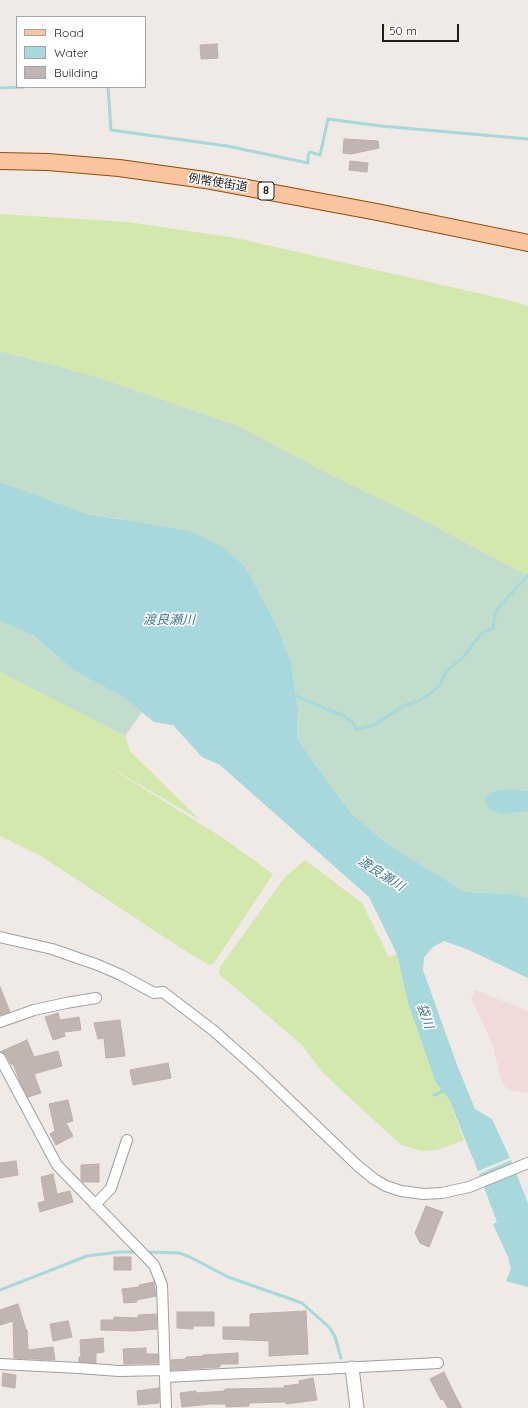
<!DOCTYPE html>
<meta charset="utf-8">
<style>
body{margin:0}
#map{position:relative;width:528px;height:1408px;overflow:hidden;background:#efeae5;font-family:Quicksand,sans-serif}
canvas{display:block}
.legend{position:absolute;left:16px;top:16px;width:130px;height:72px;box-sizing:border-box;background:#fff;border:1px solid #a5a5a5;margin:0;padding:5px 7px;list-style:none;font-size:12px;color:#1e1e1e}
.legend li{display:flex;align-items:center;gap:8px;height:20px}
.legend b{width:20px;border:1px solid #a5a5a5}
.scale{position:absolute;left:382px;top:24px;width:77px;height:18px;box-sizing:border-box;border:2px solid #1e1e1e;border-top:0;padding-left:5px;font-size:12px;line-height:14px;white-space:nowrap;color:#1e1e1e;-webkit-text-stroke:3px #fff;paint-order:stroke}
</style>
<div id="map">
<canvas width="528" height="1408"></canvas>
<ul class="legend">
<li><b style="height:5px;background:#f9c4a0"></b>Road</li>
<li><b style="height:11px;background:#a7d8db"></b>Water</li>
<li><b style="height:11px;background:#c0b5b1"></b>Building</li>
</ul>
<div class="scale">50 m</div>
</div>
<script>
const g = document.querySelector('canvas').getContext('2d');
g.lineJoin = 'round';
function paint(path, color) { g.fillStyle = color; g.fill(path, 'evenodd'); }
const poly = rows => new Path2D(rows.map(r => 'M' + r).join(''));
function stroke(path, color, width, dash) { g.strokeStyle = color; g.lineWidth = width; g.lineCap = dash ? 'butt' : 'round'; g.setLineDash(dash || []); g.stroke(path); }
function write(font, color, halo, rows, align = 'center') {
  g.font = font + ' Quicksand,"Noto Sans JP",sans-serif'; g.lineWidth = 3; g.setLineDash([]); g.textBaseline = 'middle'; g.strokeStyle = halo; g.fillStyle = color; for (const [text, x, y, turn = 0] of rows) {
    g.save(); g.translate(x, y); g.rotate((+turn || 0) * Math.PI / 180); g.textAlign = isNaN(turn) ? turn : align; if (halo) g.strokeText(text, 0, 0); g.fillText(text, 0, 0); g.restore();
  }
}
const military = poly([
 [475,990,528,1011,528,1093,513,1091,505,1087,501,1080,493,1047,487,1032,471,998]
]);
const grass = poly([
 [0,214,128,222,236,238,508,300,528,306,528,576,414,515,327,473,239,426,94,376,0,351],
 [0,672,125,736,130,751,200,820,103,763,226,840,273,874,214,963,209,965,184,950,41,856,0,836],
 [305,860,362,903,389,957,397,954,408,1003,436,1083,449,1099,464,1140,437,1150,422,1151,401,1145,323,1073,302,1045,219,974,220,967,285,877]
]);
const wetland = poly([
 [0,351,94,376,239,426,327,473,414,515,528,576,528,898,511,894,465,892,385,842,351,813,319,770,297,738,298,709,291,662,275,622,246,568,121,519,88,514,0,482],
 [0,621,33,635,73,670,123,697,142,712,125,736,0,672]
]);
const water = poly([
 [0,482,88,514,189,531,220,545,246,568,275,622,291,662,298,709,297,738,319,770,351,813,385,842,465,892,511,894,528,898,528,978,469,950,444,941,433,947,424,957,423,970,457,1065,475,1109,492,1119,510,1158,478,1171,449,1099,436,1083,408,1003,397,954,369,897,220,765,202,757,173,725,154,722,123,697,73,670,33,635,0,621],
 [511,789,522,791,528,791,528,811,502,814,490,810,486,804,485,797,490,793,499,790],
 [511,1160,528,1203,528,1287,506,1281,511,1269,508,1257,493,1224,497,1222,479,1174]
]);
const stream = poly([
 [108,87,111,130,227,146,308,163,308,155,310,152,320,155,328,119,381,126,528,139],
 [0,88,24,87],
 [294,695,342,715,353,722,356,729,375,725,403,706,421,700,431,693,441,684,445,673,465,655,482,633,493,628,496,611,528,575],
 [434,1095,446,1090],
 [146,1252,179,1253,190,1257,228,1277,302,1303,330,1328,335,1337,341,1358],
 [0,1290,87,1256,119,1252,138,1252]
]);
const building = poly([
 [217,44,218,58,201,59,200,45,217,44],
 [344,139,378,141,379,148,351,154,343,153,344,139],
 [350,161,368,163,367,172,349,170,350,161],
 [0,987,10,1012,0,1015,0,987],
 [58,1013,60,1020,79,1017,81,1030,64,1032,65,1036,53,1040,45,1017,58,1013],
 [120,1020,125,1056,106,1058,104,1038,98,1039,94,1023,120,1020],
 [27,1040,34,1057,58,1051,62,1066,34,1074,41,1093,28,1097,21,1084,13,1064,11,1064,6,1055,0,1052,27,1040],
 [168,1063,171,1078,133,1085,130,1070,168,1063],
 [68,1100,73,1121,66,1123,73,1136,56,1145,50,1134,55,1131,49,1104,68,1100],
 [16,1161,18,1175,0,1178,0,1163,16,1161],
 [99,1164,99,1182,83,1182,81,1180,81,1165,99,1164],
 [53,1174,57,1194,70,1191,73,1202,40,1212,38,1203,45,1201,41,1177,53,1174],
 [426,1206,443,1212,429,1247,420,1243,415,1233,426,1206],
 [114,1257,131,1257,131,1270,114,1270,114,1257],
 [154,1282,156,1296,137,1300,137,1302,124,1303,122,1289,139,1287,139,1285,154,1282],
 [18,1304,26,1330,27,1330,28,1350,53,1347,55,1360,14,1358,13,1321,0,1325,0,1310,18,1304],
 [306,1311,308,1354,269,1356,269,1341,223,1339,223,1327,250,1327,250,1314,306,1311],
 [177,1312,214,1312,214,1326,193,1326,193,1329,177,1328,177,1312],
 [156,1314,157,1329,134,1331,101,1330,101,1320,114,1320,114,1317,138,1318,138,1315,156,1314],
 [68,1321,72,1337,53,1341,50,1324,68,1321],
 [103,1338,104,1352,96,1353,96,1363,79,1362,79,1357,81,1357,80,1340,103,1338],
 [146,1348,146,1354,158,1354,158,1363,124,1364,123,1349,146,1348],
 [238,1353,238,1364,220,1364,220,1367,171,1370,171,1360,186,1359,186,1357,203,1356,203,1355,238,1353],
 [444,1372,454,1393,462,1408,448,1408,443,1399,441,1400,430,1379,444,1372],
 [3,1373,16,1375,15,1388,2,1386,3,1373],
 [313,1378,317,1400,286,1404,286,1402,249,1403,249,1406,226,1407,226,1404,210,1404,182,1407,180,1393,196,1391,196,1393,225,1391,225,1389,284,1388,284,1386,300,1384,299,1381,313,1378],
 [159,1388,159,1403,138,1405,137,1391,159,1388]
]);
const minor = poly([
 [0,937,52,949,98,965,121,975,154,993,163,992,214,1031,259,1071,358,1166,374,1179,386,1186,401,1191,424,1194,442,1193,469,1187,528,1163],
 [0,1022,34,1010,66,1003,96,998],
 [0,1058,57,1165,154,1265,162,1285,166,1408],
 [95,1205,111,1188,127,1140],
 [0,1364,79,1368,119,1371,165,1370],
 [165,1377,438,1363]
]);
const tertiary = poly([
 [352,1368,357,1408]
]);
const primary = poly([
 [0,161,48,162,119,168,205,180,377,212,528,243]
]);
const shields = [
 [266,191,16]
];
const shieldNames = [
 ["8",266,191]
];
const streetNames = [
 ["例幣使街道",218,183,9]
];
const waterNames = [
 ["渡良瀬川",169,620],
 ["渡良瀬川",381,874,33],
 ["袋川",425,1016,71]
];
paint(military, '#f0dbd9');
paint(grass, '#d3e8ac');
paint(wetland, '#c2ddcc');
paint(water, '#a7d8db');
stroke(stream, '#a7d8db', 3);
paint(building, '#c0b5b1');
stroke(building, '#c0aea8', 1);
stroke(minor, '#9f9f9f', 12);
stroke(tertiary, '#9f9f9f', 15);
stroke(primary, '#944d05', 18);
stroke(minor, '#fff', 10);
stroke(tertiary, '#fff', 13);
stroke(primary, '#f9c4a0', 16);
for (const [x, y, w] of shields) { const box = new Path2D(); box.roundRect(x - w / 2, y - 9, w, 18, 3); g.fillStyle = '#fff'; g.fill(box); stroke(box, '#1e1e1e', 1); }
write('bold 11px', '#1e1e1e', null, shieldNames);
write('12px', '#1e1e1e', '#fff', streetNames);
write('italic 13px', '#457a94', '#fff', waterNames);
</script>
